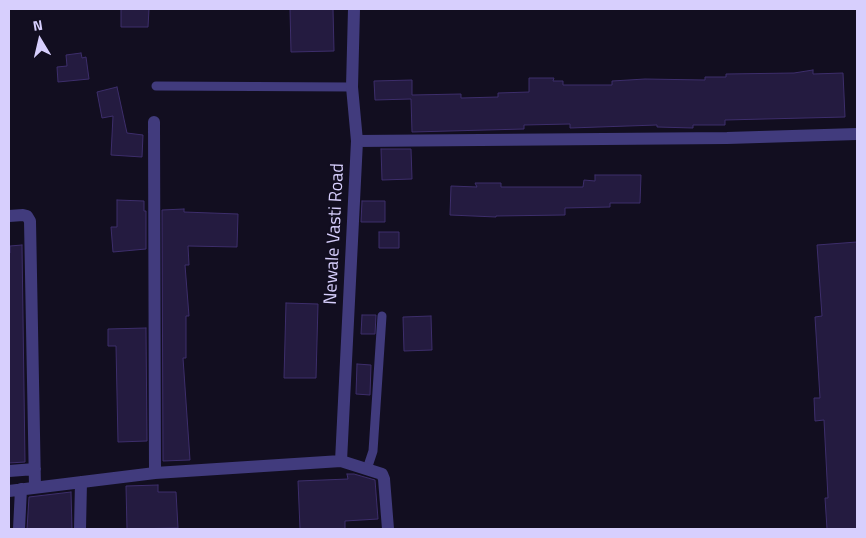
<!DOCTYPE html>
<style>
body{margin:0}
#map{position:relative;width:866px;height:538px;overflow:hidden;background:#120e20;font-family:"Titillium Web",sans-serif}
canvas{display:block}
.frame{position:absolute;inset:0;border:10px solid #d7cffd;pointer-events:none}
.north{position:absolute;left:15px;top:15px;width:50px;height:50px;-webkit-text-stroke:4px #120e20;paint-order:stroke;rotate:351deg;font-size:14px;font-weight:700;line-height:20px;text-align:center;color:#d7cffd}
.north::after{content:'';display:block;margin:auto;width:18px;height:22px;background:#d7cffd;clip-path:polygon(50% 0,100% 100%,50% 72%,0 100%)}
</style>
<div id="map">
<canvas width="866" height="538"></canvas>
<div class="frame"></div>
<div class="north">N</div>
</div>
<script>
const g = document.querySelector('canvas').getContext('2d');
g.lineJoin = 'round';
function paint(path, color) { g.fillStyle = color; g.fill(path, 'evenodd'); }
const poly = rows => new Path2D(rows.map(r => 'M' + r).join(''));
function stroke(path, color, width, dash) { g.strokeStyle = color; g.lineWidth = width; g.lineCap = dash ? 'butt' : 'round'; g.setLineDash(dash || []); g.stroke(path); }
function write(font, color, halo, rows, align = 'center') {
  g.font = font + ' "Titillium Web",sans-serif'; g.lineWidth = 4; g.setLineDash([]); g.textBaseline = 'middle'; g.strokeStyle = halo; g.fillStyle = color; for (const [text, x, y, turn = 0] of rows) {
    g.save(); g.translate(x, y); g.rotate((+turn || 0) * Math.PI / 180); g.textAlign = isNaN(turn) ? turn : align; if (halo) g.strokeText(text, 0, 0); g.fillText(text, 0, 0); g.restore();
  }
}
const building = poly([
 [121,9,149,9,148,27,121,27,121,9],
 [290,9,333,9,334,51,291,52,290,9],
 [81,53,82,58,86,57,89,79,58,82,57,67,67,66,66,55,81,53],
 [813,70,813,74,843,73,845,117,725,120,725,125,693,125,693,128,657,127,657,125,570,128,570,124,524,125,524,129,412,132,411,99,375,100,374,81,412,80,412,95,461,94,461,98,498,97,498,93,529,92,529,78,554,78,553,81,563,81,563,85,612,85,612,81,645,79,705,80,705,77,726,77,726,74,794,73,813,70],
 [117,87,127,133,143,135,142,157,111,155,113,116,102,118,97,92,117,87],
 [381,149,411,149,412,179,382,180,381,149],
 [595,175,641,175,640,203,610,203,610,207,565,208,565,215,496,216,496,217,450,215,451,186,477,187,475,183,501,183,501,187,583,187,584,180,595,181,595,175],
 [117,200,144,201,144,211,146,211,146,249,113,252,111,227,117,227,117,200],
 [362,201,385,201,385,222,361,222,362,201],
 [184,209,184,212,238,214,237,247,188,246,189,265,185,265,189,316,186,316,186,358,183,358,190,460,163,461,162,210,184,209],
 [379,232,399,232,399,248,379,248,379,232],
 [857,242,857,529,827,529,825,498,828,498,824,420,815,421,814,398,820,398,815,317,822,316,817,245,857,242],
 [22,245,25,462,9,463,9,253,10,253,10,246,22,245],
 [286,303,318,304,316,378,284,378,286,303],
 [362,315,376,315,375,334,361,334,362,315],
 [431,316,432,350,404,351,403,317,431,316],
 [146,328,147,441,118,442,116,346,108,346,108,329,146,328],
 [357,364,371,365,370,395,356,394,357,364],
 [347,474,354,474,375,480,378,519,345,521,345,529,300,529,298,481,348,479,347,474],
 [158,485,158,492,176,492,178,528,127,529,126,486,158,485],
 [71,492,72,529,27,529,29,497,71,492]
]);
const service = poly([
 [156,86,352,87],
 [367,469,373,451,382,316]
]);
const minor = poly([
 [154,122,155,473,341,461,382,474,384,479,388,529],
 [357,141,727,138,857,134],
 [9,216,23,215,27,216,30,221,35,487],
 [341,461,357,141,352,87,354,9],
 [9,471,35,469],
 [9,491,155,473],
 [19,529,21,489],
 [80,529,81,482]
]);
const streetNames = [
 ["Newale Vasti Road",335,234,-87]
];
paint(building, '#241b40');
stroke(building, '#3d2e6b', 1);
stroke(service, '#413b7d', 9);
stroke(minor, '#413b7d', 12);
write('18px', '#d7cffd', '#120e20', streetNames);
</script>
